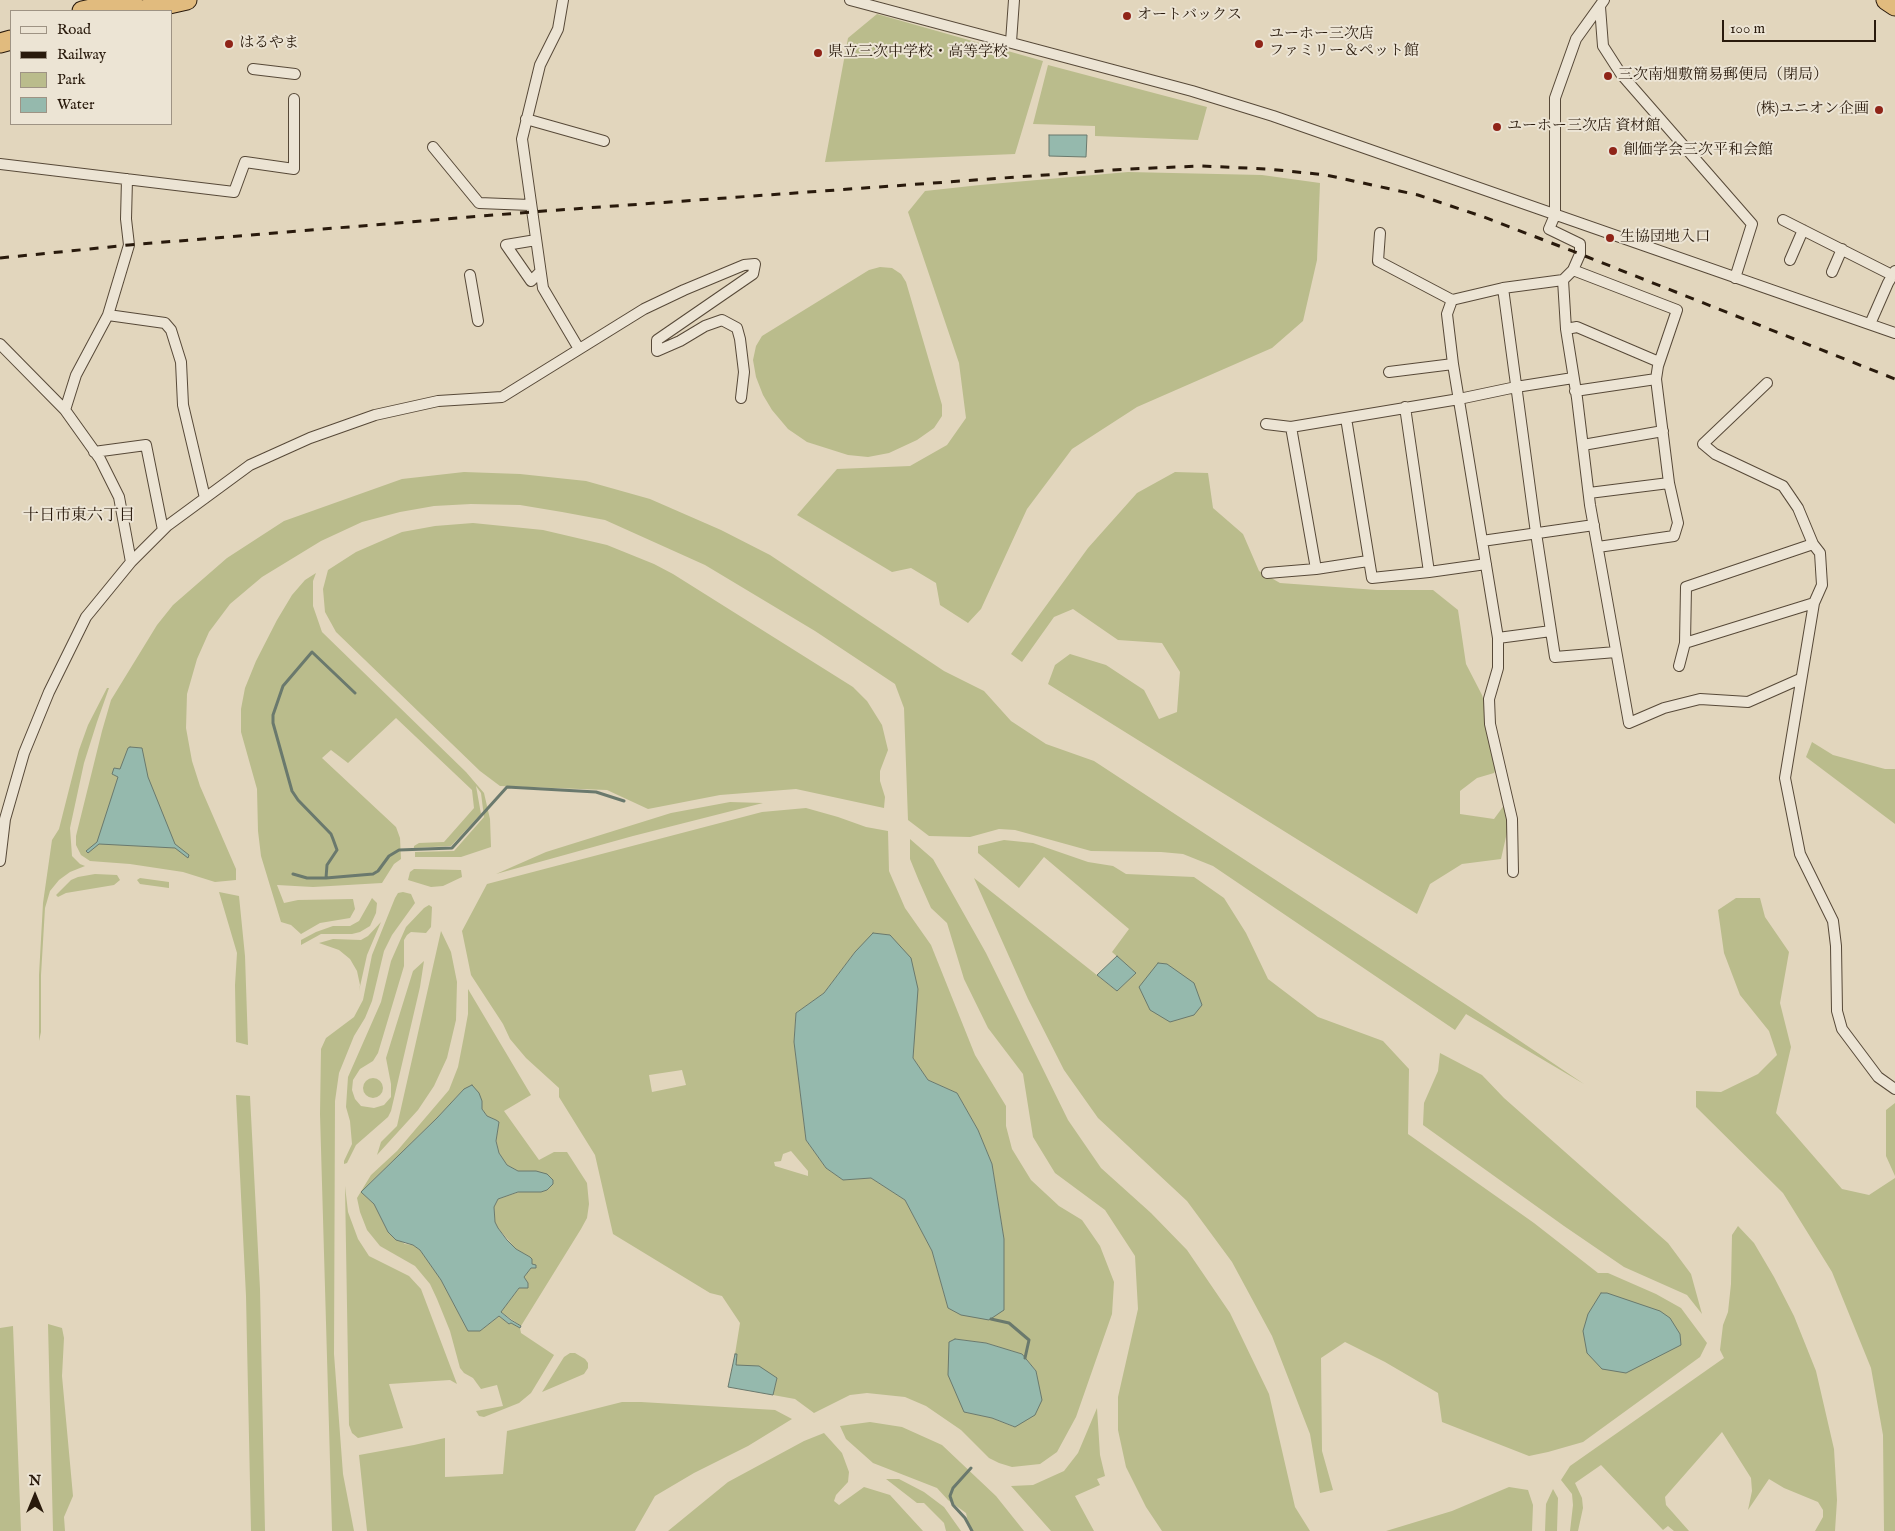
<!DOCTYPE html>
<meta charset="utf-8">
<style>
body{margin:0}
#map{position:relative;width:1895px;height:1531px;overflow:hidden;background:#e2d6bd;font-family:"IM FELL English",serif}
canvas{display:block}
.legend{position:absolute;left:10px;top:10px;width:162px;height:115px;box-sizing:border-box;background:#ece4d4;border:1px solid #9e9384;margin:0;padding:6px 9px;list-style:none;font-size:15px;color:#291a0c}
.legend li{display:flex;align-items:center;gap:10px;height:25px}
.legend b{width:25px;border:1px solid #9e9384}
.north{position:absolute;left:10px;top:1471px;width:50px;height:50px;-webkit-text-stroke:4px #ece4d4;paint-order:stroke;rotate:0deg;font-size:14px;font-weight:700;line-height:20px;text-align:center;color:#291a0c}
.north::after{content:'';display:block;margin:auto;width:18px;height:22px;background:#291a0c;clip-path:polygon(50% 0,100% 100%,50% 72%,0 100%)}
.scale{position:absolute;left:1722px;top:20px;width:154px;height:22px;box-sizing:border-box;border:2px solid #291a0c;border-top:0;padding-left:6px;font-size:15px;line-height:18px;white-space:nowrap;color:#291a0c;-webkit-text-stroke:4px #ece4d4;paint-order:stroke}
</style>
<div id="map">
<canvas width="1895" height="1531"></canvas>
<ul class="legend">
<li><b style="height:6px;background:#ece4d4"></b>Road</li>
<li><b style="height:6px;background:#291a0c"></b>Railway</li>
<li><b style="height:14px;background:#babc8c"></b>Park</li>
<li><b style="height:14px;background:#95b9ad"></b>Water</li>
</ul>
<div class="north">N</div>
<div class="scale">100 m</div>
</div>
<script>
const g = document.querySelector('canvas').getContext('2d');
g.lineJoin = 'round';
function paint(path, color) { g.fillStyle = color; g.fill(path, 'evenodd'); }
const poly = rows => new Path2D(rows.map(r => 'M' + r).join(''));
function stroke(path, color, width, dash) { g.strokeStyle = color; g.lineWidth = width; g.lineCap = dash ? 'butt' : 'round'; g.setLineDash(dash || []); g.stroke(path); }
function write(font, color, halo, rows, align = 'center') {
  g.font = font + ' "IM FELL English","Noto Serif JP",serif'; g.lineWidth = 4; g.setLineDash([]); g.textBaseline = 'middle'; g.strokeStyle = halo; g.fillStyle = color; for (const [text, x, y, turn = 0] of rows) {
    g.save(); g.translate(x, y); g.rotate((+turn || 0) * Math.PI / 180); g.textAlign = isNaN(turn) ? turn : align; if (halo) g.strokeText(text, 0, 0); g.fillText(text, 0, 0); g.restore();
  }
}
const green = poly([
 [877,14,1043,61,1015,154,825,162,848,38],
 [1048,65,1207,107,1198,140,1095,136,1095,126,1033,124],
 [1128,172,1262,175,1320,183,1317,260,1303,321,1272,348,1137,407,1072,449,1027,509,981,609,968,623,940,605,936,583,911,568,892,572,797,515,837,469,910,466,947,445,966,418,959,363,908,212,925,191,980,185],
 [880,267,892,268,901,274,906,282,942,405,942,416,934,428,917,440,889,453,868,457,848,455,807,442,788,429,772,410,763,395,756,377,753,360,756,346,762,336,869,270],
 [464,472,520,474,586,481,650,499,721,530,770,555,944,671,984,691,1011,721,1046,744,1094,761,1468,1006,1584,1084,1466,1014,1455,1030,1213,866,1183,854,1161,852,1091,851,1015,830,999,829,970,837,929,836,908,820,904,708,895,684,815,631,705,565,605,520,562,512,520,505,471,504,434,506,400,512,362,522,321,541,262,577,230,604,209,632,197,659,187,694,186,728,192,761,200,786,236,869,236,880,215,882,183,872,130,864,90,861,81,855,76,845,76,836,102,731,111,700,157,625,173,605,227,558,284,521,402,479],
 [1175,472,1208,473,1213,508,1243,534,1259,571,1280,583,1377,590,1433,590,1458,610,1466,664,1482,695,1500,761,1494,773,1477,778,1460,791,1460,814,1494,819,1505,804,1512,810,1501,859,1462,864,1430,884,1417,914,1048,684,1055,665,1070,654,1106,665,1144,690,1159,719,1177,712,1180,672,1162,643,1118,640,1073,609,1054,617,1022,662,1011,654,1088,548,1137,493],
 [473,523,543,530,607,545,654,564,673,574,853,687,867,701,882,725,888,750,880,771,880,781,885,797,884,808,796,789,720,795,648,809,607,790,500,786,480,771,336,632,325,612,323,589,328,570,356,552,402,532,435,526],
 [316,573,313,581,313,606,322,632,466,772,484,793,490,819,491,847,461,857,415,857,415,852,454,851,484,817,481,793,476,786,481,814,451,846,414,848,414,846,419,843,444,842,474,808,472,790,396,718,348,763,331,750,322,758,396,827,400,838,401,859,394,864,382,883,313,887,277,885,284,903,298,900,353,899,355,909,350,918,320,923,301,934,291,925,281,922,261,856,258,831,257,789,241,732,241,709,245,688,256,661,277,620,292,595,305,580],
 [107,688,109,688,97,722,84,763,70,828,72,856,80,864,85,866,70,872,59,880,50,891,45,908,41,975,41,1032,39,1041,39,975,43,903,52,840,59,829,79,750,88,725],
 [1812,742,1833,755,1885,769,1895,769,1895,824,1806,757],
 [730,802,763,803,633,836,496,874,546,852,671,813],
 [806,808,838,817,866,827,888,831,889,871,905,908,931,945,975,1055,1006,1106,1006,1126,1012,1149,1031,1180,1059,1206,1082,1220,1100,1246,1114,1282,1112,1314,1076,1417,1057,1452,1040,1464,1012,1467,999,1463,989,1458,961,1430,926,1406,905,1397,867,1393,850,1395,814,1413,795,1399,773,1395,777,1378,735,1365,737,1355,735,1354,740,1323,722,1296,710,1293,613,1234,595,1155,559,1097,559,1088,526,1058,510,1039,503,1024,471,975,462,931,487,884,762,812],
 [855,952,914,1032,913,1058,928,1080,957,1093,978,1130,992,1164,1004,1239,1004,1310,948,1308,932,1251,905,1200,871,1178,843,1180,826,1168,806,1140,794,1042,796,1013,824,993],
 [682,1070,686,1085,652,1092,649,1075],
 [791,1151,808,1171,808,1176,775,1166,774,1162,781,1161,783,1154],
 [955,1339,986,1343,1022,1354,1036,1371,1041,1400,1014,1427,992,1418,964,1412],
 [910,839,933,859,986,953,1068,1120,1101,1168,1151,1213,1187,1250,1230,1313,1269,1394,1295,1507,1310,1531,1162,1531,1146,1507,1126,1467,1118,1430,1118,1397,1138,1309,1135,1256,1105,1210,1055,1173,1033,1137,1023,1074,988,1028,964,979,947,923,931,908,919,881,910,859],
 [1004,840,1033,843,1088,862,1113,866,1126,874,1194,877,1224,898,1246,933,1268,979,1318,1017,1383,1041,1409,1069,1408,1134,1534,1223,1598,1273,1608,1273,1656,1294,1681,1308,1707,1343,1700,1357,1583,1442,1548,1452,1529,1456,1442,1422,1438,1393,1385,1362,1345,1342,1321,1358,1322,1451,1333,1490,1320,1493,1310,1434,1272,1336,1232,1262,1187,1201,1098,1118,1064,1070,1028,999,974,878,1117,991,1135,973,1112,952,1129,929,1044,857,1019,888,978,853,978,846],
 [414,869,461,870,462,877,443,886,431,887,408,880,410,872],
 [95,874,117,875,120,880,114,885,66,893,58,897,56,895,71,880,78,877],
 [140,878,169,882,169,888,140,884,137,880],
 [219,892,239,896,245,956,248,1045,236,1042,235,985,237,953],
 [403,892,411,894,415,903,392,935,384,951,372,1001,365,1018,354,1036,339,1073,335,1101,334,1354,343,1474,354,1531,332,1531,320,1114,321,1049,326,1038,354,1017,363,1000,372,955,395,898,398,893],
 [372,898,377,903,376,913,370,926,360,932,352,934,321,934,301,945,301,940,316,932,333,926,350,926,359,921],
 [1736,898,1760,898,1765,917,1789,952,1780,1003,1791,1047,1776,1113,1842,1189,1869,1195,1895,1178,1895,1531,1884,1531,1883,1435,1871,1368,1832,1272,1783,1193,1696,1107,1696,1091,1721,1092,1758,1074,1777,1055,1769,1031,1740,995,1724,953,1718,910],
 [429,905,432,907,431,927,426,933,411,932,407,935,404,940,404,966,378,1053,373,1061,360,1069,353,1080,352,1090,355,1099,361,1106,374,1108,384,1105,391,1097,391,1084,386,1058,413,971,424,961,420,987,391,1111,388,1117,356,1145,347,1163,344,1164,344,1161,352,1144,350,1121,346,1107,348,1077,381,1002,391,961,406,927,424,908],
 [381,922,367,955,359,991,360,985,357,971,350,959,339,950,319,943,333,939,361,940,368,936],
 [441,931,451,952,457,982,456,1020,447,1058,434,1086,418,1110,377,1155,381,1142,397,1126],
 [468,989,531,1095,504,1111,539,1160,554,1152,567,1152,587,1183,589,1204,587,1218,581,1229,521,1326,501,1312,519,1288,528,1283,524,1277,531,1267,536,1268,532,1264,530,1257,516,1249,498,1228,495,1222,494,1207,498,1199,519,1192,541,1192,547,1190,536,1171,518,1171,507,1165,499,1153,496,1140,499,1122,496,1120,487,1116,482,1109,482,1101,464,1089,437,1118,361,1192,374,1204,388,1232,405,1244,413,1245,420,1250,441,1280,468,1331,480,1331,499,1316,509,1324,511,1323,520,1328,521,1333,554,1355,531,1393,519,1403,484,1417,479,1416,476,1411,503,1406,497,1385,481,1389,473,1378,464,1373,460,1368,450,1331,437,1299,430,1284,415,1266,380,1246,367,1230,360,1212,357,1198,371,1175,397,1151,449,1090,458,1067,464,1036,468,1014],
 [1440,1053,1482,1075,1504,1098,1668,1243,1691,1274,1702,1314,1687,1295,1624,1267,1564,1226,1423,1125,1424,1103,1438,1071],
 '363 1088a10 10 0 1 1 20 0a10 10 0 1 1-20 0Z',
 [236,1095,250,1096,260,1289,265,1531,251,1531,246,1296],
 [1895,1103,1895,1176,1886,1156,1886,1110],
 [345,1186,348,1212,358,1239,369,1256,409,1276,421,1289,457,1384,450,1380,389,1384,403,1428,358,1438,352,1433,349,1425],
 [1738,1226,1754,1243,1774,1277,1794,1316,1816,1371,1834,1449,1837,1500,1835,1531,1815,1531,1823,1517,1823,1510,1818,1502,1784,1488,1769,1479,1748,1510,1752,1491,1751,1478,1722,1432,1665,1497,1666,1505,1689,1531,1674,1531,1668,1526,1663,1530,1601,1465,1575,1483,1582,1498,1583,1508,1578,1531,1570,1531,1573,1505,1572,1494,1561,1480,1570,1466,1724,1358,1720,1350,1723,1325,1728,1312,1731,1284,1732,1235],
 [48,1324,62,1328,64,1338,62,1376,73,1496,64,1517,65,1531,53,1531],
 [13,1326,21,1531,0,1531,0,1328],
 [570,1353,575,1353,585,1359,588,1363,588,1368,584,1374,542,1392,564,1357],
 [622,1402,641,1402,775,1410,792,1419,748,1446,694,1473,655,1496,635,1531,367,1531,359,1455,414,1445,445,1438,445,1477,503,1474,507,1431],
 [1097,1408,1100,1455,1105,1476,1097,1479,1100,1485,1075,1496,1094,1531,1051,1531,1011,1486,1033,1485,1064,1471,1078,1453],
 [870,1422,902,1427,942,1445,996,1496,1024,1531,970,1531,966,1513,948,1500,937,1488,873,1463,846,1439,840,1426],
 [824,1433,842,1453,849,1472,848,1482,836,1495,834,1501,839,1505,864,1487,890,1495,923,1531,668,1531,728,1482,804,1441],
 [886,1479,899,1479,924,1492,944,1507,961,1531,946,1531,944,1523,924,1503,917,1503],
 [1509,1487,1528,1490,1533,1505,1532,1531,1386,1531,1452,1511],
 [1553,1489,1558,1498,1557,1531,1545,1531,1546,1504]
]);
const water = poly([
 [1049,135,1087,135,1086,157,1049,156,1049,135],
 [130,747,142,748,148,777,175,844,189,855,188,858,175,848,99,844,88,853,86,851,97,842,118,777,112,774,114,768,120,769,128,748,130,747],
 [873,933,890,935,911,958,918,989,913,1058,928,1080,957,1093,978,1130,992,1164,1004,1239,1004,1310,989,1320,961,1315,948,1308,932,1251,905,1200,871,1178,843,1180,826,1168,806,1140,794,1042,796,1013,824,993,855,952,873,933],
 [1117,956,1136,973,1117,991,1097,975,1117,956],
 [1158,963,1167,964,1194,983,1202,1005,1194,1015,1170,1022,1150,1010,1139,987,1158,963],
 [472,1085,479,1093,482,1101,482,1109,487,1116,496,1120,499,1122,496,1141,499,1153,507,1165,518,1171,536,1171,547,1174,553,1180,553,1184,547,1190,541,1192,518,1192,498,1199,494,1207,495,1222,498,1228,507,1240,516,1249,530,1257,532,1259,532,1264,536,1265,536,1268,531,1268,524,1277,528,1283,528,1288,519,1288,501,1312,511,1320,521,1326,520,1328,511,1323,509,1324,499,1316,480,1331,468,1331,441,1280,420,1250,413,1245,396,1240,388,1232,374,1204,361,1192,437,1118,464,1089,472,1085],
 [1601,1293,1607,1293,1660,1311,1670,1318,1680,1334,1681,1345,1626,1373,1602,1369,1587,1353,1583,1331,1588,1314,1601,1293],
 [955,1339,986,1343,1022,1354,1036,1371,1042,1400,1035,1415,1015,1427,992,1418,964,1412,948,1375,949,1342,955,1339],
 [735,1354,737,1354,736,1365,759,1366,777,1378,773,1395,728,1387,735,1354]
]);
const stream = poly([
 [293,874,307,878,326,878,373,874,378,871,389,856,399,850,452,848,507,787,596,792,624,801],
 [326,878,327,865,337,850,333,839,331,834,298,800,292,791,273,723,273,715,283,686,312,652,355,693],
 [991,1319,1009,1323,1029,1340,1025,1358],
 [971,1468,953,1488,950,1496,953,1505,965,1518,972,1531]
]);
const street = poly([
 [563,0,558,29,540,65,522,139,543,288,579,349],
 [850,0,1192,91,1273,116,1895,333],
 [1604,0,1576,39,1555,98,1555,215,1549,229,1580,244,1580,254,1573,270,1563,280,1566,329,1577,398,1590,505,1629,723,1664,708,1700,699,1748,702,1800,679],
 [1600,7,1603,46,1621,74,1752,224,1735,278],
 [1011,42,1014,0],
 [253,69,295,74],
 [526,119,604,141],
 [433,147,479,203,530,205],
 [0,164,234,192,245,162,294,169,294,99],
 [127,179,126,219,129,245,108,315,165,323,171,330,181,362,183,405,205,498],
 [1783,220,1892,275],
 [1380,233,1378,261,1452,300],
 [536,240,506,245,531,281,540,272],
 [1790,260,1803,230],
 [1573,270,1677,310,1658,366,1656,379,1669,483,1678,523,1674,536,1598,547],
 [1832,272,1842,249],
 [470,275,478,321],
 [1503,288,1536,533,1555,657,1616,652],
 [1870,324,1888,283,1895,271],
 [1566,329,1577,327,1659,362],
 [0,344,65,410,100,459,119,497,131,562],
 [1389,372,1453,364],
 [1767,383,1703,444,1715,454,1783,486,1798,508,1813,544,1820,553,1822,585,1814,603,1785,778,1800,854,1833,921,1836,946,1837,1011,1842,1029,1878,1077,1895,1089],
 [1575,391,1656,379],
 [1405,407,1429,572,1486,564],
 [65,410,76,375,108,315],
 [1346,418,1372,578,1429,572],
 [1266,424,1291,427,1459,399,1516,387,1573,378],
 [1291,427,1316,569],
 [1583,445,1663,431],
 [94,452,146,445,163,530],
 [1589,493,1669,483],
 [1482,541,1594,525],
 [1267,573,1316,569,1368,561],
 [1498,638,1551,631],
 [1685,643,1814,603],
 [1679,666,1685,643,1686,587,1813,544],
 [0,861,5,819,24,753,49,692,86,617,131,562,167,526,250,465,310,438,375,415,438,401,502,397,644,309,684,290,744,265,755,264,753,274,657,340,657,351,680,341,705,326,722,320,737,328,740,339,744,372,741,398],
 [1513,872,1512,819,1490,724,1489,699,1498,668,1498,638,1453,364,1447,314,1452,300,1503,288,1563,280]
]);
const highway = poly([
 [1886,0,1895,6],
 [82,11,132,0],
 [138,11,187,0],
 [0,43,11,40]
]);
const rail = poly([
 [0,258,129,245,531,212,1128,169,1202,166,1268,169,1326,175,1418,195,1484,217,1580,254,1895,379]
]);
const markers = [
 [1127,16,5,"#8f2418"],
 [229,44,5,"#8f2418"],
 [1259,44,5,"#8f2418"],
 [818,53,5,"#8f2418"],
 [1608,76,5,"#8f2418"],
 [1879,110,5,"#8f2418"],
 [1497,127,5,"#8f2418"],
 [1613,151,5,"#8f2418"],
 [1610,238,5,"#8f2418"]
];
const poiNames = [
 ["オートバックス",1137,16],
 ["ユーホー三次店",1269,35],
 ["ファミリー＆ペット館",1269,52],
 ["はるやま",239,44],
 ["県立三次中学校・高等学校",828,53],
 ["三次南畑敷簡易郵便局（閉局）",1618,76],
 ["(株)ユニオン企画",1869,110,"right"],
 ["ユーホー三次店 資材館",1507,127],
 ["創価学会三次平和会館",1623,151],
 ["生協団地入口",1620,238]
];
const neighbourhoodNames = [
 ["十日市東六丁目",79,517]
];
paint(green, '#babc8c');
paint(water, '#95b9ad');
stroke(water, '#6a796d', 1);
stroke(stream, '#6a796d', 3);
stroke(street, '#574938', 12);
stroke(highway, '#291a0c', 21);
stroke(street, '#ece4d4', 10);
stroke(highway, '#e1bb7e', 19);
stroke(rail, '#291a0c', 3, [9, 9]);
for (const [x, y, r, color] of markers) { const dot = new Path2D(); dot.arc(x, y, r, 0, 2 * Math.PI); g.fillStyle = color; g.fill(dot); stroke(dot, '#ece4d4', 2); }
write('15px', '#291a0c', '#ece4d4', poiNames, 'left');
write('16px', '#291a0c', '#ece4d4', neighbourhoodNames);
</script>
